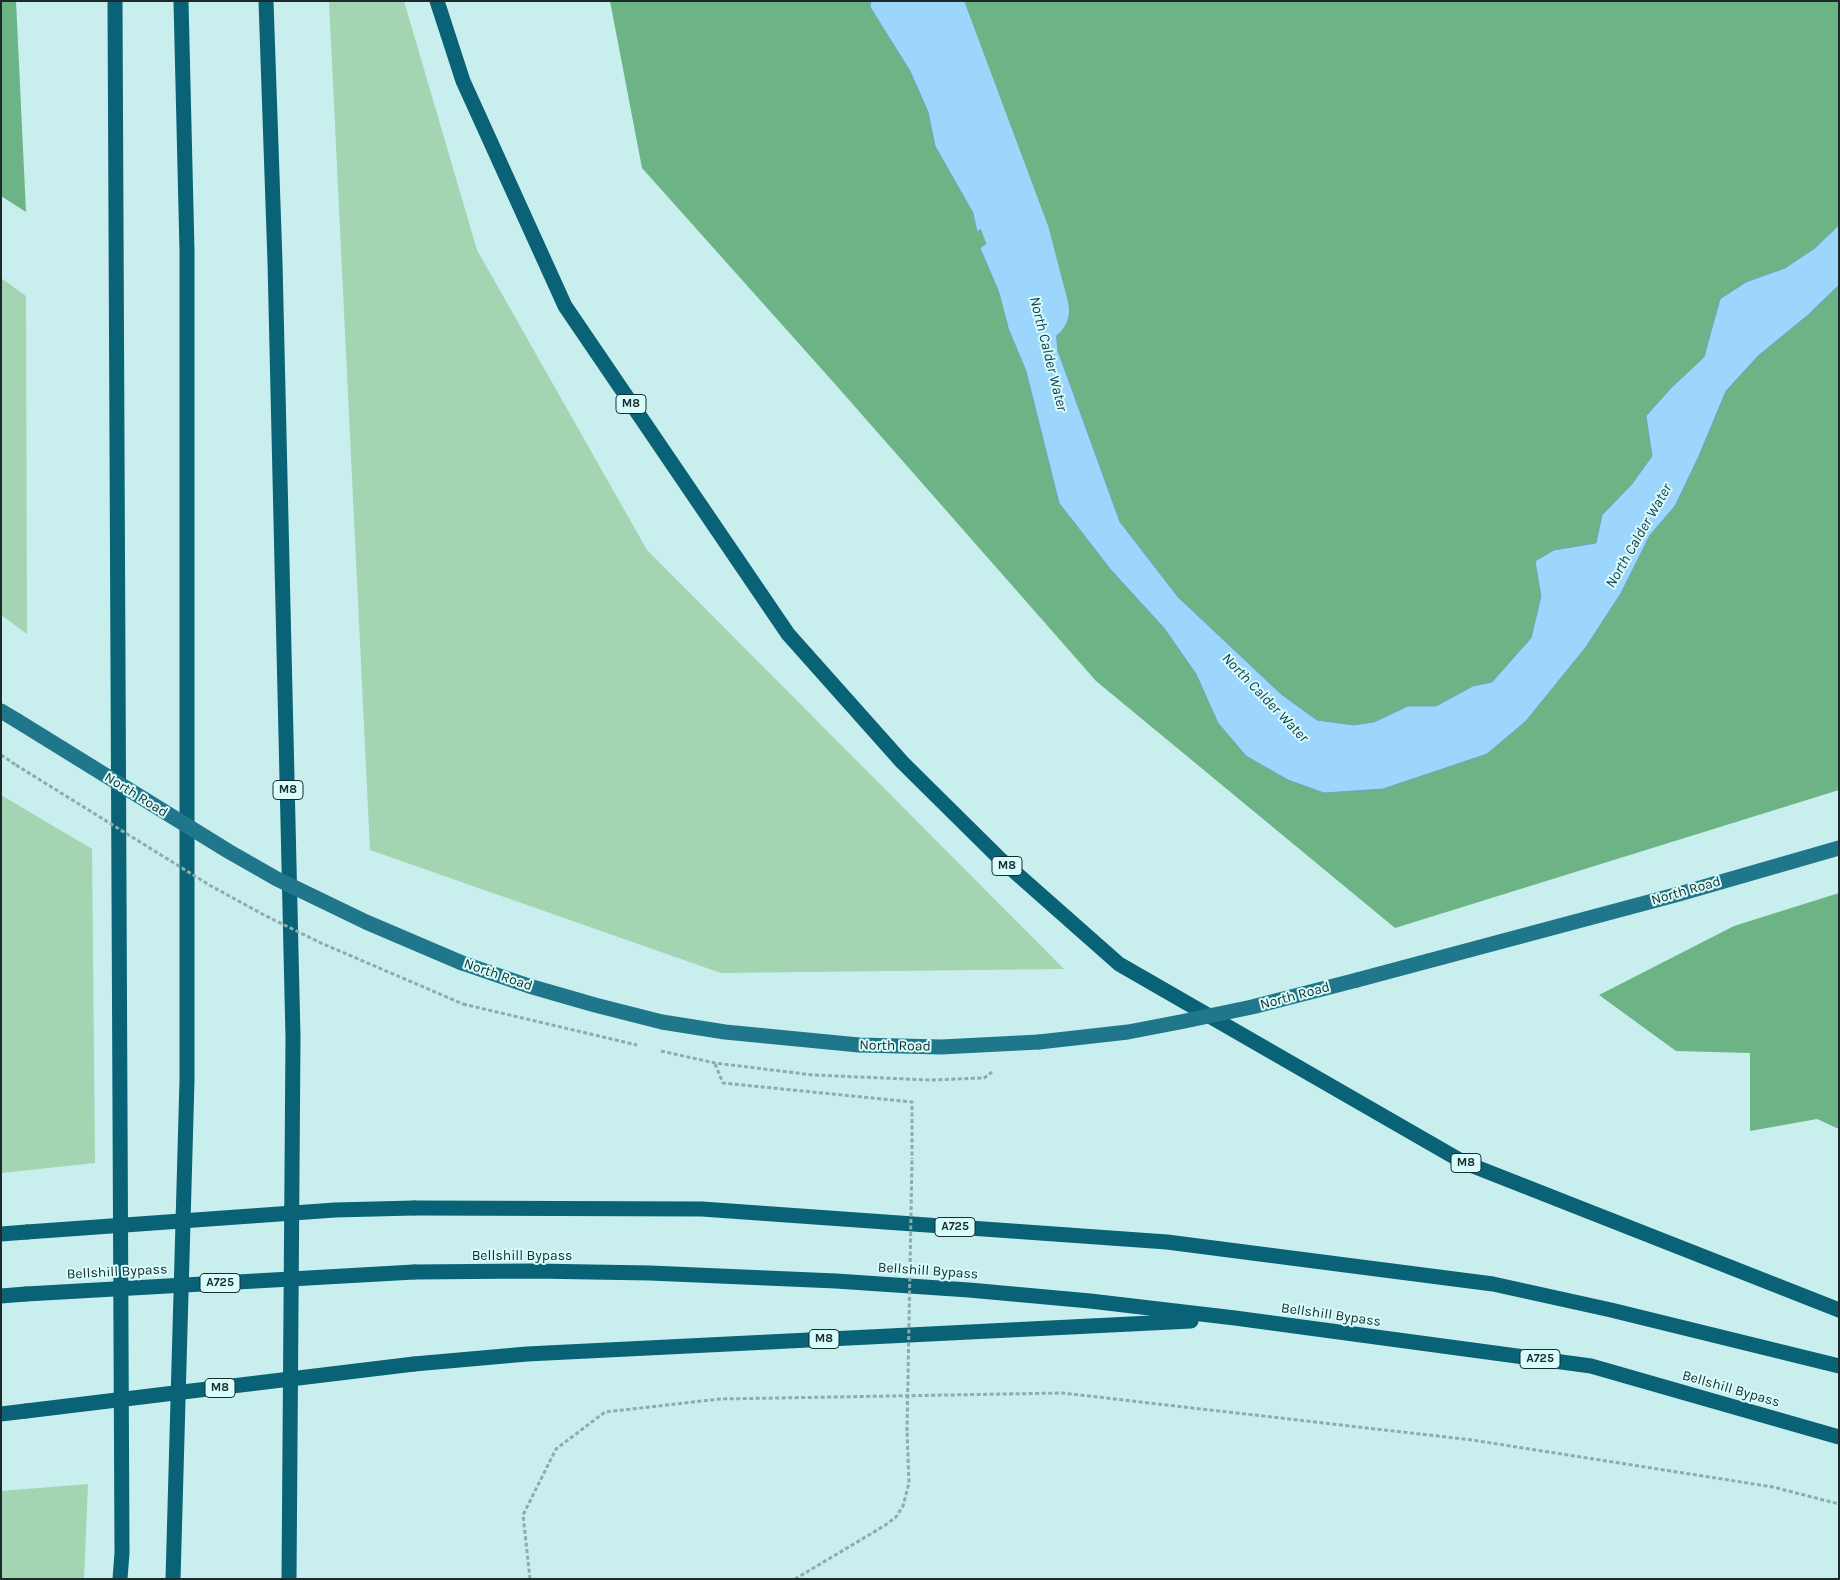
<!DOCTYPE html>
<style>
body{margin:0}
#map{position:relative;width:1840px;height:1580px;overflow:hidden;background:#c9eeee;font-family:Karla,sans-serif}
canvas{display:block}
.frame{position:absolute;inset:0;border:2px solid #1c2a2a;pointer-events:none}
</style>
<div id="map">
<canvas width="1840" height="1580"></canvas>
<div class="frame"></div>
</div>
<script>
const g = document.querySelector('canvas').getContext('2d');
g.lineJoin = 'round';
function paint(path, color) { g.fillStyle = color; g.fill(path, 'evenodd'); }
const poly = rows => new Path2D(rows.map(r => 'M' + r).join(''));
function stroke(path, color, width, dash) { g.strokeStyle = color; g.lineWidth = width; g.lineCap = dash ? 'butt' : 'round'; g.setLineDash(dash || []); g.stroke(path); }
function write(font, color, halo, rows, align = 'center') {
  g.font = font + ' Karla,sans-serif'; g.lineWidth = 4; g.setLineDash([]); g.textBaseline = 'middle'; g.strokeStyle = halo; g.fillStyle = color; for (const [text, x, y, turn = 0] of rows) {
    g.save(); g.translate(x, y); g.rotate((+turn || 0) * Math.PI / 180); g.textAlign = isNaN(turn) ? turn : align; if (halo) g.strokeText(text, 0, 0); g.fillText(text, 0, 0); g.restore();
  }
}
const green = poly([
 [329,1,404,1,477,250,647,550,1064,969,721,973,370,850],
 [1,278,26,296,27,634,1,615],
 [1,795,92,849,95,1163,1,1173],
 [88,1484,84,1579,1,1579,1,1491]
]);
const forest = poly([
 [1,1,16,1,26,212,1,196],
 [610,1,1839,1,1839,790,1395,928,1096,681,835,384,642,168],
 [1839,893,1839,1129,1817,1119,1750,1131,1750,1053,1676,1051,1599,995,1734,926]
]);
const water = poly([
 [871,1,941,1,942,7,975,72,998,129,1029,194,977,232,973,213,935,146,928,112,910,71,870,7,871,1],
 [1034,209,1036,256,1053,300,1058,351,1120,522,1178,597,1281,694,1317,720,1354,725,1374,722,1408,706,1436,706,1473,686,1492,682,1531,638,1541,596,1535,561,1554,550,1596,543,1602,515,1632,484,1652,456,1646,416,1670,389,1704,357,1720,299,1746,282,1785,268,1815,248,1839,225,1839,285,1808,315,1758,356,1726,391,1698,458,1675,506,1650,535,1621,593,1586,647,1526,721,1487,754,1383,789,1324,793,1288,780,1246,756,1218,723,1196,674,1164,628,1111,570,1059,503,1026,371,1008,328,1003,302,980,248,1034,209]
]);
const river = poly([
 [930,1,1018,237,1037,310]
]);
const path = poly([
 [1,755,16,765],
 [463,1004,637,1045],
 [661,1051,715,1063,813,1075,930,1080,984,1078,992,1072],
 [715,1064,723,1083,912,1102,912,1159],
 [530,1579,523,1515,556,1449,605,1412,720,1399,1062,1393,1472,1440,1773,1487,1839,1504],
 [795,1579,884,1526,896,1517,903,1506,909,1483,907,1431]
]);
const major = poly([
 [1,711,16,720],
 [462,963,529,986,595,1005,662,1022,725,1032,859,1045,941,1047,1039,1042],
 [1357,980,1679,894,1839,848]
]);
const highway = poly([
 [115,1,122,1553,120,1579],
 [266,1,275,262,293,1037,289,1579],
 [437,1,463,81,565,306,788,634,902,762,999,858,1119,964,1463,1162,1839,1310],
 [414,1208,702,1209,1167,1242,1493,1284,1611,1310,1839,1366],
 [1,1234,27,1232],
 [414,1272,533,1271,650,1273,836,1281,969,1290,1090,1301,1235,1318,1591,1366,1839,1437],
 [1,1296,26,1294],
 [414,1364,527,1354,1191,1321],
 [1,1414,26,1411],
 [173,1579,187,1080,187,251,181,1]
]);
const pathBridge = poly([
 [16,765,211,886,266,916,321,943,463,1004],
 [907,1431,912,1159]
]);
const majorBridge = poly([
 [16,720,228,851,277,879,366,922,462,963],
 [1039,1042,1128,1032,1180,1022,1252,1007,1357,980]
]);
const highwayBridge = poly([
 [27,1232,335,1210,414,1208],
 [26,1294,414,1272],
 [26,1411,414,1364]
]);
const shields = [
 [631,404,30],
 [288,790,30],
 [1007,866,30],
 [1466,1163,30],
 [955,1227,40],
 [220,1283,40],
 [824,1339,30],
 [1540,1359,40],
 [220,1388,30]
];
const shieldNames = [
 ["M8",631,404],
 ["M8",288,790],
 ["M8",1007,866],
 ["M8",1466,1163],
 ["A725",955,1227],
 ["A725",220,1283],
 ["M8",824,1339],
 ["A725",1540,1359],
 ["M8",220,1388]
];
const streetNames = [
 ["North Road",136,795,32],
 ["North Road",1686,891,-16],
 ["North Road",498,975,19],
 ["North Road",1295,996,-15],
 ["North Road",895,1046,1],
 ["Bellshill Bypass",522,1256],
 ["Bellshill Bypass",928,1271,4],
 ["Bellshill Bypass",117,1272,-3],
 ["Bellshill Bypass",1331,1315,8],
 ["Bellshill Bypass",1731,1389,16]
];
const waterNames = [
 ["North Calder Water",1048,354,76],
 ["North Calder Water",1639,536,-60],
 ["North Calder Water",1265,698,46]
];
paint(green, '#a3d5b2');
paint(forest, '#6cb485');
paint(water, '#9cd6fc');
stroke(water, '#76a2bd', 1);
stroke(river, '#9cd6fc', 64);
stroke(path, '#8eacac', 3, [4, 2.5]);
stroke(major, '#20778c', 15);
stroke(highway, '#096275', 15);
stroke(pathBridge, '#8eacac', 3, [4, 2.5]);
stroke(majorBridge, '#20778c', 15);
stroke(highwayBridge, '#096275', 15);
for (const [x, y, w] of shields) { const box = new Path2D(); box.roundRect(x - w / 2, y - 9.5, w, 19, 4); g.fillStyle = '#d6fcfc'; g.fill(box); stroke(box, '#1c2a2a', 1); }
write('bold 12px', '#1c2a2a', null, shieldNames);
write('14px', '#1c2a2a', '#d6fcfc', streetNames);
write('italic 15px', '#18394d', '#d6fcfc', waterNames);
</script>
